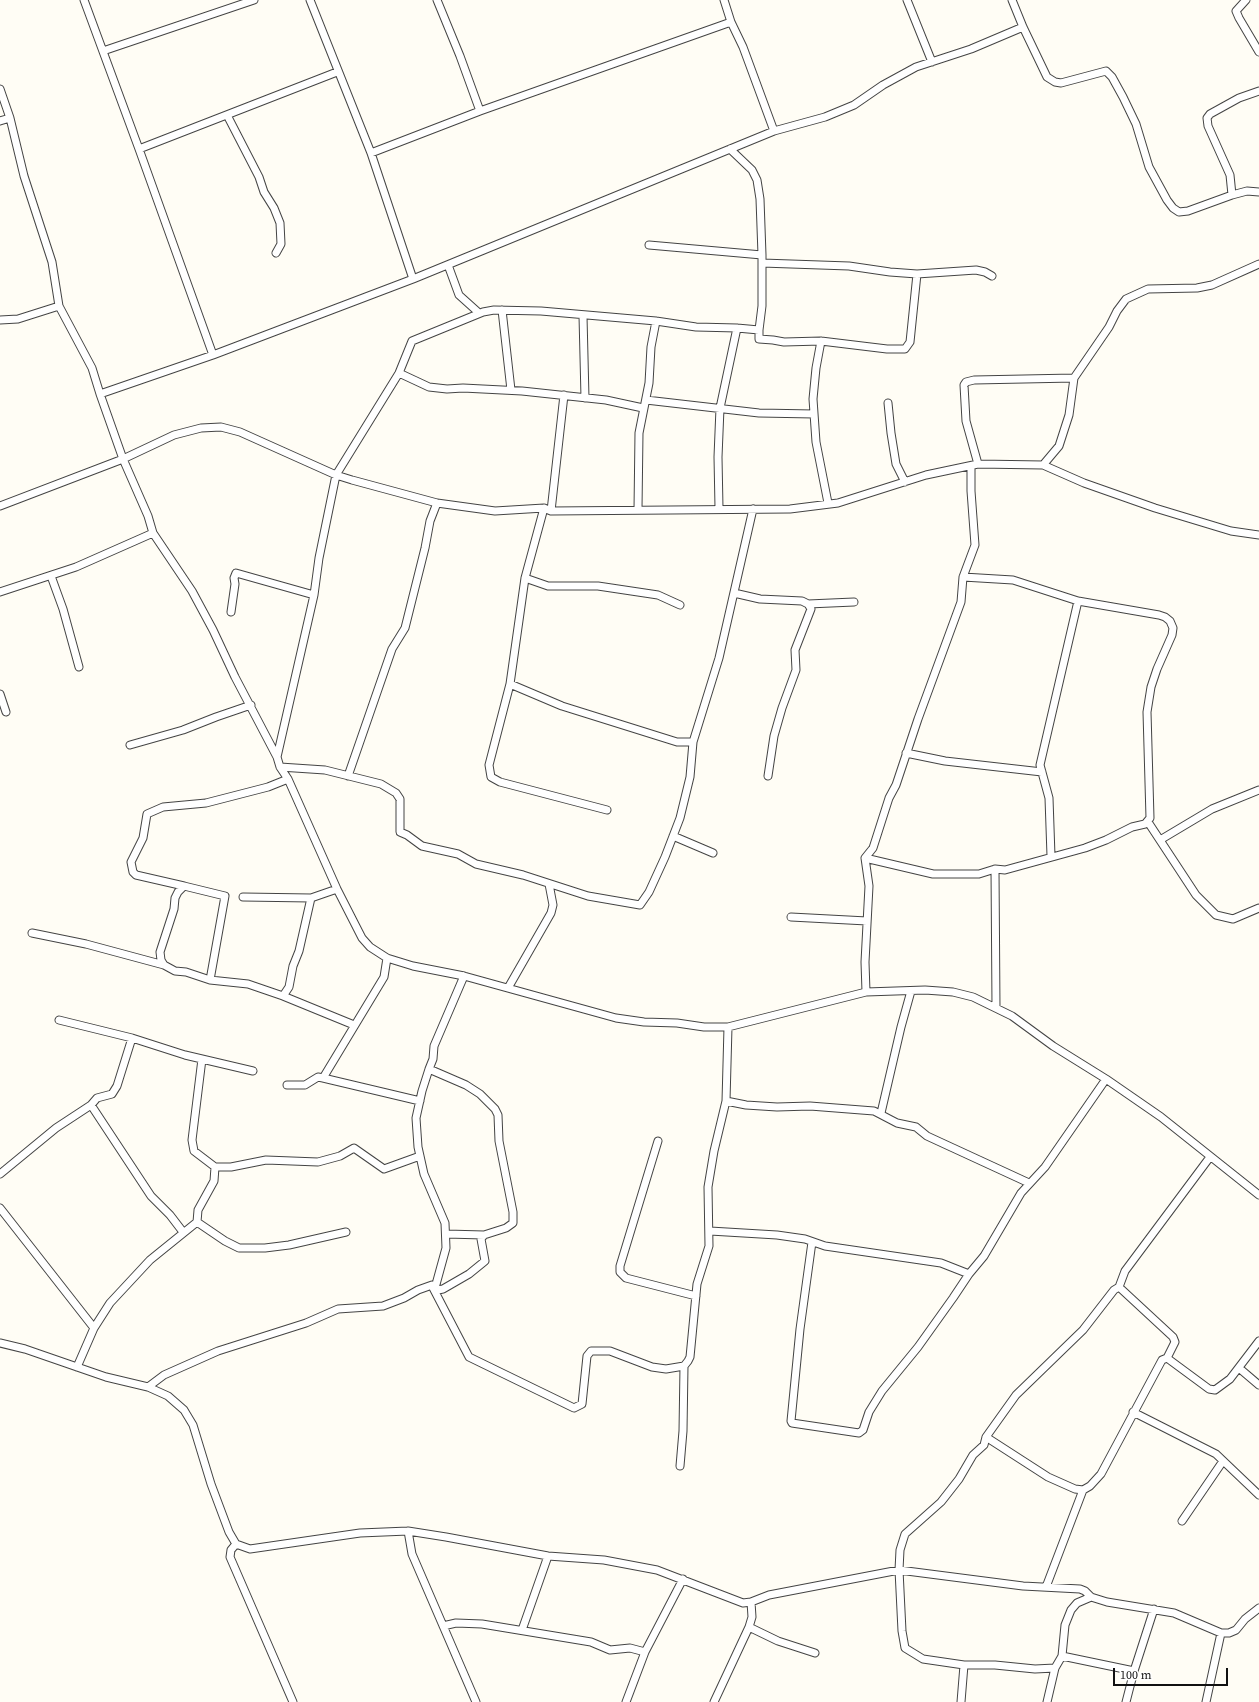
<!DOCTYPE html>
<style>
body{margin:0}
#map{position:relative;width:1259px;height:1702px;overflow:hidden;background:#fffdf5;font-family:"Source Serif 4",serif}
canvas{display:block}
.scale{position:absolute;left:1113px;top:1668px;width:115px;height:18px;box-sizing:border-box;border:2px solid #111;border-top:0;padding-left:5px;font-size:12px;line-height:14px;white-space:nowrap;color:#111;-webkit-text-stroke:3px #fff;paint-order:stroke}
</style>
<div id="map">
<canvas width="1259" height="1702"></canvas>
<div class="scale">100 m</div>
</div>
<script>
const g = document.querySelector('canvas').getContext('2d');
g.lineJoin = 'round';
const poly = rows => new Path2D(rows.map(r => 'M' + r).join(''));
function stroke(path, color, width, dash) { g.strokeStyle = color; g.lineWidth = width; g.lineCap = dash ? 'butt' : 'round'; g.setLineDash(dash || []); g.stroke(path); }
const minor = poly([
 [84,0,139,149,213,355],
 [310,0,371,153,413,279],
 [437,0,460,56,480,111,731,22],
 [724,0,731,22,743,47,774,131],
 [907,0,932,62],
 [1012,0,1023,27,1047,77,1055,82,1061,83,1106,71,1112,77,1123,97,1136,124,1149,167,1167,200,1173,208,1179,212,1188,211,1232,195,1230,175,1208,126,1207,118,1210,114,1239,98,1259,91],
 [1246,0,1236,11,1239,18,1259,52],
 [103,51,254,0],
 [0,89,10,118,24,176,52,262,59,306,92,368,100,394,123,459,148,516,153,533,192,591,213,630,235,677,277,757,280,767,288,779,337,889,362,938,370,947,387,958,413,966,464,976,616,1018,644,1022,677,1023,704,1027,728,1027,866,992,925,990,953,992,973,997,1012,1016,1053,1046,1106,1079,1161,1117,1259,1195],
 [227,115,259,177,264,192,274,208,280,223,281,244,276,253],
 [0,121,10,118],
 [139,149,337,72],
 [371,153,480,111],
 [1232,195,1247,191,1259,192],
 [649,245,762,255],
 [762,263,849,266,890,272,917,274,976,270,985,272,992,276],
 [448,265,459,295,479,313],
 [502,310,511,390],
 [583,316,585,398],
 [0,320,18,319,59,306],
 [759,330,759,339,773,340,784,342,821,341,887,349,905,349,910,342,917,274],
 [821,341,816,368,813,399,816,442,828,503],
 [399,373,429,387,447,389,463,388,522,391,606,400,643,408],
 [100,394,213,355,413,279,774,131,825,117,854,105,883,85,916,67,971,49,1023,27],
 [646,400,759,413,814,414],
 [888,403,891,433,896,464,905,482],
 [978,464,966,421,964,385,966,382,974,380,1074,378],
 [1043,465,1059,446,1069,415,1074,378,1109,327,1117,311,1126,299,1148,289,1197,288,1212,285,1259,264],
 [0,506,123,459,174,435,201,428,221,427,240,432,336,475,352,480,437,503,495,511,544,508,551,511,790,509,838,503,926,475,978,464,1043,465,1084,483,1155,508,1231,531,1259,535],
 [544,508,525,578,510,684,489,765,491,777,500,782,607,810],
 [719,508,718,457,720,408,737,328],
 [638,509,639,433,649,383,651,347,656,321],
 [551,511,564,395],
 [51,576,63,609,79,667],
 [525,578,548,586,598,586,658,595,680,605],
 [0,592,76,567,153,533],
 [734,593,760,599,802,601,808,604,811,609,795,650,796,670,782,708,774,736,768,776],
 [808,604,854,602],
 [231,612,235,584,234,578,236,573,314,595],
 [510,684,562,706,677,742,693,742],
 [0,694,6,712],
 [130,745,183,730,216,717,251,705],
 [906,753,945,761,1042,772],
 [277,757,314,595,319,558,336,475,399,373,412,341,483,312,494,310,541,311,656,321,696,327,737,328,759,330,762,306,762,255,760,199,757,180,752,170,730,149],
 [280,767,325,770,381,784,396,793,400,799,400,832,407,835,422,846,458,854,476,864,523,875,588,896,640,905,649,892,665,857,680,818,690,777,693,742,719,658,753,509],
 [348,776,392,649,405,628,425,548,430,521,437,503],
 [288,779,268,787,206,803,163,807,147,814,143,838,131,862,133,872,136,875,184,886,178,892,175,898,174,909,160,952,161,960,164,965,175,971,186,972,210,980,248,984,283,996,289,987,293,966,299,951,311,898,337,889],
 [1148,822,1196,895,1216,915,1233,919,1259,908],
 [673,836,713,853],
 [1160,840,1212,809,1259,790],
 [1051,856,1049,798,1040,765,1078,601],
 [865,858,933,874,979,874,995,869,1005,870,1085,848,1106,840,1132,827,1145,824,1150,818,1147,712,1151,687,1157,669,1172,635,1173,628,1170,621,1165,617,1159,615,1078,601,1013,580,963,577],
 [995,869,996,1007],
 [184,886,225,896,210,980],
 [243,897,311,898],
 [791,917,867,921],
 [32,933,86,944,164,965],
 [508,988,551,913,553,905,549,884],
 [866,992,865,962,869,886,865,858,873,848,889,798,896,785,918,719,961,602,963,577,975,545,971,491,971,466],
 [283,996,354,1025],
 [59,1020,132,1038,185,1055,253,1071],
 [202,1059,192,1140,194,1151,215,1167],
 [429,1069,422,1091,416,1118,418,1147,424,1174,445,1223,446,1248,435,1288],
 [323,1078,420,1101],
 [287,1085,305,1085,318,1077,323,1078,384,977,387,958],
 [726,1101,746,1105,777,1107,810,1106,874,1111,897,1123,916,1127,927,1136,1029,1183],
 [91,1105,97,1098,112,1094,117,1086,132,1038],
 [881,1113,901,1027,911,991],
 [658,1141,620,1266,620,1272,626,1278,696,1296],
 [0,1174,56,1128,91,1105,151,1196,170,1215,183,1232],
 [0,1208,94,1328],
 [197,1222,225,1241,239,1248,265,1248,289,1245,346,1232],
 [710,1231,777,1235,805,1239,825,1246,941,1263,969,1274],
 [446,1234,484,1235],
 [812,1242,800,1329,791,1421,792,1423,859,1433,863,1430,869,1412,882,1391,918,1347,953,1298,969,1274,984,1256,1021,1193,1045,1167,1106,1079],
 [432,1286,469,1357,574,1408,582,1404,587,1356,591,1351,610,1351,652,1367,666,1369,684,1366,688,1361,690,1357,697,1284,709,1246,708,1187,714,1151,726,1101,728,1027],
 [1119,1287,1125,1271,1210,1157],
 [0,1343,25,1349,106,1377,148,1387,168,1396,184,1410,193,1425,211,1484,229,1532,236,1544,250,1549,360,1533,408,1531,446,1537,548,1556,604,1560,657,1570,743,1603,751,1602,769,1595,899,1570,1023,1586,1080,1589,1085,1591,1091,1597,1107,1602,1174,1613,1221,1633,1229,1633,1236,1630,1245,1619,1259,1608],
 [77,1367,94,1328,110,1303,150,1260,197,1222,198,1210,214,1181,215,1167,231,1167,266,1160,318,1162,340,1156,354,1148,384,1169,420,1156],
 [1239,1368,1259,1385],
 [148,1387,164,1375,218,1351,306,1323,338,1309,383,1306,404,1298,418,1290,432,1285,438,1290,443,1289,469,1274,485,1261,481,1239,484,1235,506,1228,513,1223,513,1212,499,1141,498,1115,495,1109,480,1094,466,1085,429,1069,433,1059,434,1046,464,976],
 [1133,1412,1216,1454,1259,1495],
 [986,1437,1016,1395,1083,1330,1114,1290,1119,1287,1173,1337,1175,1342,1167,1358],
 [680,1466,683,1431,684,1366],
 [1182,1521,1223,1461],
 [408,1531,412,1554,476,1702],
 [236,1544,231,1550,230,1557,293,1702],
 [1046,1587,1083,1490],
 [443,1626,456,1623,482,1624,591,1642,610,1650,630,1648,645,1652],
 [749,1627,778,1641,815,1653],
 [522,1630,548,1556],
 [1062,1656,1134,1671],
 [1055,1668,1035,1669,995,1665,964,1665,923,1659,905,1648,902,1631,899,1570,900,1550,905,1534,941,1502,959,1479,973,1455,984,1445,986,1437,1048,1477,1075,1489,1083,1490,1090,1486,1101,1474,1162,1360,1167,1358,1209,1389,1215,1390,1230,1379,1259,1341],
 [626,1702,645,1652,683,1579],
 [714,1702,749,1627,752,1617,751,1602],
 [961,1702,964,1665],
 [1047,1702,1055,1668,1062,1656,1065,1625,1071,1610,1077,1603,1091,1597],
 [1126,1702,1134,1671,1154,1609],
 [1206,1702,1221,1633]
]);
stroke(minor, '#444', 9);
stroke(minor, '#fff', 7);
</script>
